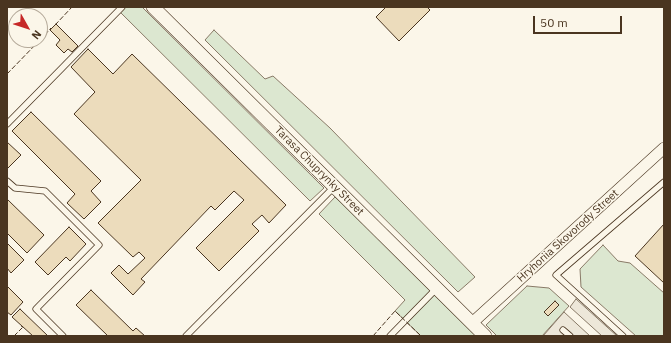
<!DOCTYPE html>
<style>
body{margin:0}
#map{position:relative;width:671px;height:343px;overflow:hidden;background:#fbf6e9;font-family:"IBM Plex Sans",sans-serif}
canvas{display:block}
.frame{position:absolute;inset:0;border:8px solid #4a3520;pointer-events:none}
.north{position:absolute;left:8px;top:8px;width:40px;height:40px;box-sizing:border-box;background:#fbf6e9;border:1px solid #b4a999;border-radius:50%;rotate:129deg;font-size:11px;font-weight:700;line-height:16px;text-align:center;color:#4a3520}
.north::after{content:'';display:block;margin:auto;width:14px;height:18px;background:#c62828;clip-path:polygon(50% 0,100% 100%,50% 72%,0 100%)}
.scale{position:absolute;left:533px;top:16px;width:89px;height:18px;box-sizing:border-box;border:2px solid #4a3520;border-top:0;padding-left:5px;font-size:12px;line-height:14px;white-space:nowrap;color:#4a3520;-webkit-text-stroke:3px #fbf6e9;paint-order:stroke}
</style>
<div id="map">
<canvas width="671" height="343"></canvas>
<div class="frame"></div>
<div class="north">N</div>
<div class="scale">50 m</div>
</div>
<script>
const g = document.querySelector('canvas').getContext('2d');
g.lineJoin = 'round';
function paint(path, color) { g.fillStyle = color; g.fill(path, 'evenodd'); }
const poly = rows => new Path2D(rows.map(r => 'M' + r).join(''));
function stroke(path, color, width, dash) { g.strokeStyle = color; g.lineWidth = width; g.lineCap = dash ? 'butt' : 'round'; g.setLineDash(dash || []); g.stroke(path); }
function write(font, color, halo, rows, align = 'center') {
  g.font = font + ' "IBM Plex Sans",sans-serif'; g.lineWidth = 3; g.setLineDash([]); g.textBaseline = 'middle'; g.strokeStyle = halo; g.fillStyle = color; for (const [text, x, y, turn = 0] of rows) {
    g.save(); g.translate(x, y); g.rotate((+turn || 0) * Math.PI / 180); g.textAlign = isNaN(turn) ? turn : align; if (halo) g.strokeText(text, 0, 0); g.fillText(text, 0, 0); g.restore();
  }
}
const green = poly([
 [115,7,142,7,324,188,310,201,115,7],
 [214,30,265,79,273,76,330,128,475,277,458,292,205,40,214,30],
 [335,197,341,202,476,336,421,336,395,311,405,300,319,214,335,197],
 [603,245,618,261,630,263,664,293,664,336,636,336,581,287,580,269,603,245],
 [527,286,549,288,569,306,542,336,497,336,486,325,527,286]
]);
const parking = poly([
 [576,299,617,336,602,336,570,307,576,299],
 [564,312,590,336,543,336,564,312]
]);
const building = poly([
 [386,7,427,7,430,10,399,41,376,17,386,7],
 [56,24,78,46,72,52,68,49,64,53,56,45,60,40,50,30,56,24],
 [88,49,113,74,132,54,286,205,269,223,262,215,252,224,259,231,219,271,196,248,244,200,234,191,215,210,211,206,141,279,145,282,133,295,111,273,119,265,128,274,145,258,139,252,133,257,98,223,141,180,74,114,95,92,71,67,88,49],
 [31,112,101,181,91,191,101,202,84,219,67,203,75,194,12,131,31,112],
 [7,142,21,155,7,169,7,142],
 [7,199,44,235,27,253,7,233,7,199],
 [664,224,664,283,635,256,664,224],
 [69,227,86,244,70,261,66,257,48,275,35,262,69,227],
 [7,243,24,260,11,273,7,268,7,243],
 [7,286,23,302,11,315,7,312,7,286],
 [91,290,133,331,136,328,145,336,108,336,76,305,91,290],
 [555,301,559,305,548,316,544,312,555,301],
 [20,309,48,336,33,336,12,317,20,309]
]);
const service = poly([
 [7,124,122,7],
 [7,181,15,188,45,191,99,245,36,309,63,336],
 [563,330,570,336],
 [186,336,334,187],
 [390,336,436,289],
 [623,336,556,275,664,182]
]);
const minor = poly([
 [472,323,664,148]
]);
const tertiary = poly([
 [153,7,485,336]
]);
const fence = poly([
 [57,25,56,24,72,7],
 [40,40,51,28],
 [7,74,40,40],
 [14,336,23,327,21,326],
 [373,336,395,311,421,336]
]);
const streetNames = [
 ["Tarasa Chuprynky Street",319,171,45],
 ["Hryhoriia Skovorody Street",568,236,-42]
];
paint(green, '#dce7d0');
stroke(green, '#887966', 1);
paint(parking, '#ede7d9');
stroke(parking, '#887966', 1);
paint(building, '#ecdcbc');
stroke(building, '#4a3520', 1);
stroke(service, '#4a3520', 7);
stroke(minor, '#4a3520', 12);
stroke(tertiary, '#4a3520', 14);
stroke(service, '#fbf6e9', 5.5);
stroke(minor, '#fbf6e9', 11);
stroke(tertiary, '#fbf6e9', 13);
stroke(fence, '#4a3520', 1, [5, 2]);
write('11px', '#4a3520', '#fbf6e9', streetNames);
</script>
